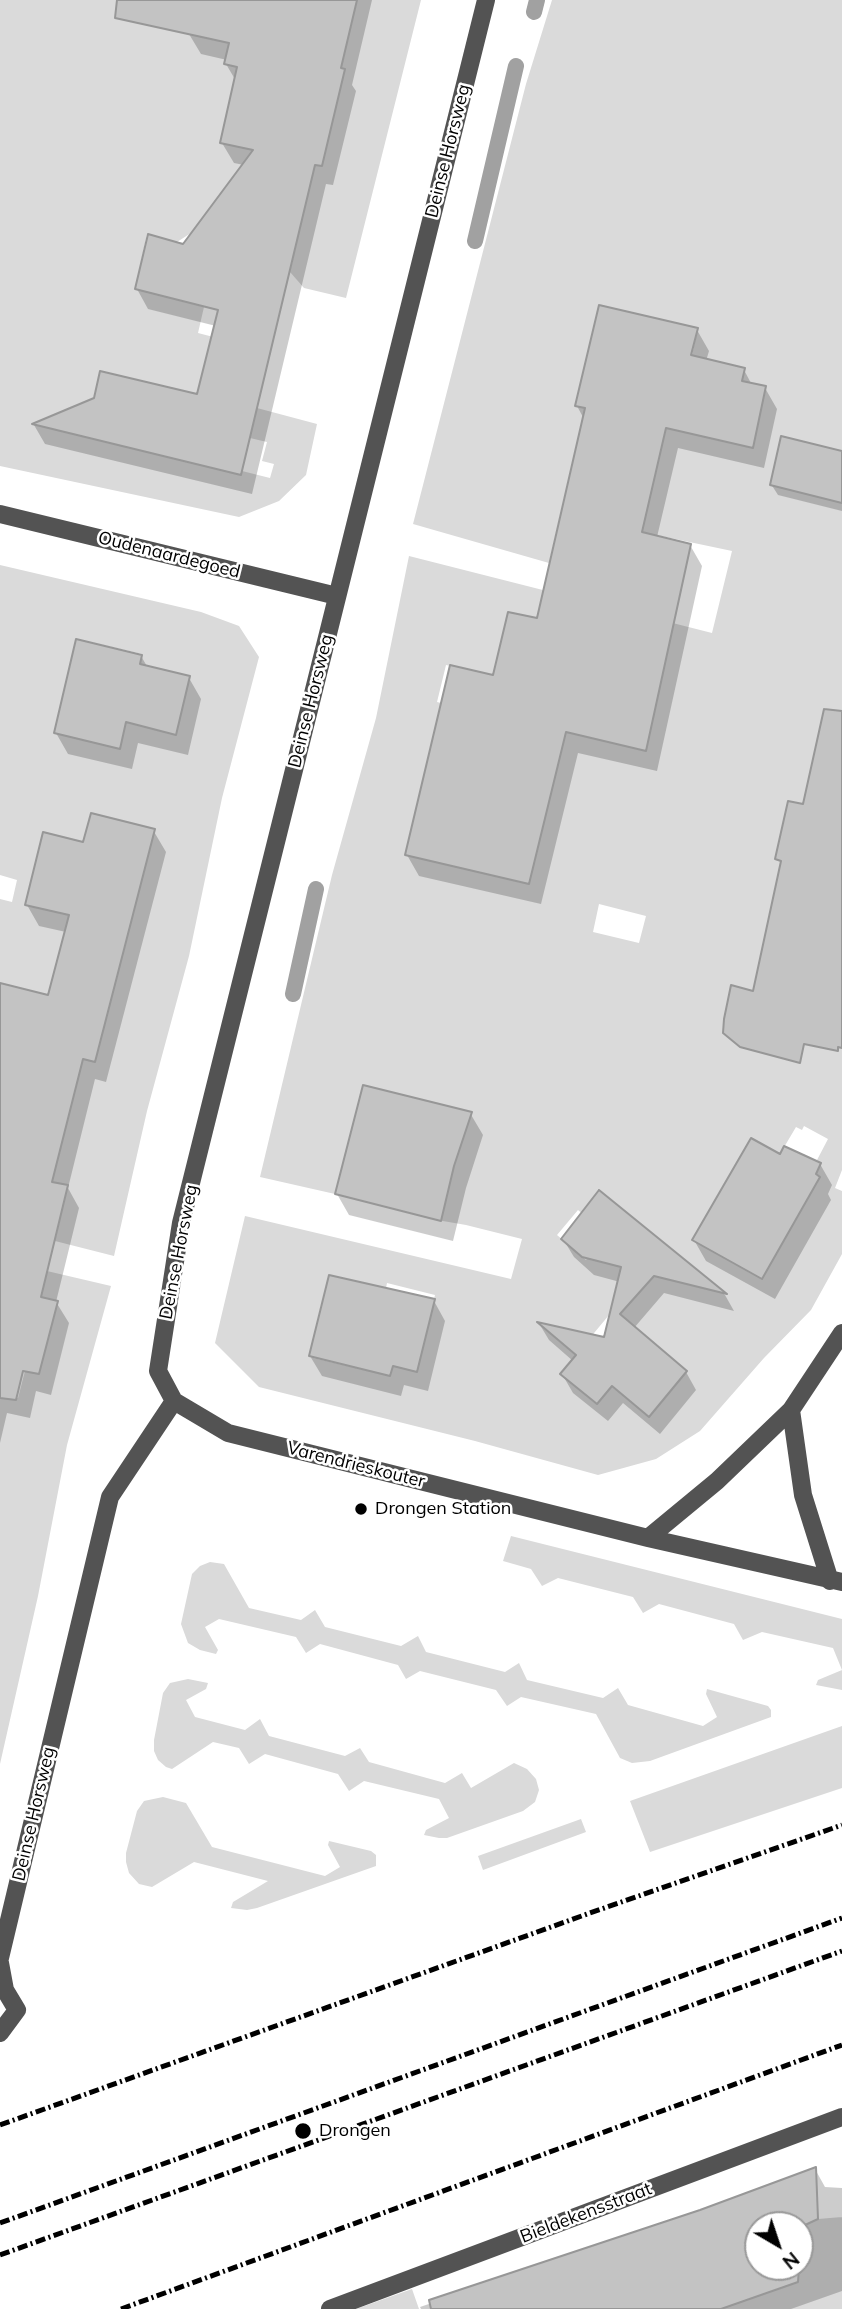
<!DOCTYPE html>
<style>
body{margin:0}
#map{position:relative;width:842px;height:2309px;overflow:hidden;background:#fff;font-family:Mulish,sans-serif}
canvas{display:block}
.north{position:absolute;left:744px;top:2211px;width:70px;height:70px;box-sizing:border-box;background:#fff;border:2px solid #999;border-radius:50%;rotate:141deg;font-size:19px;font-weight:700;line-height:28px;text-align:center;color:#000}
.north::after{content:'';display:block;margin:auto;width:24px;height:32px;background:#000;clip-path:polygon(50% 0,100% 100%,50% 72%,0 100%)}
</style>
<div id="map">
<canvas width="842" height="2309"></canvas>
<div class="north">N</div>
</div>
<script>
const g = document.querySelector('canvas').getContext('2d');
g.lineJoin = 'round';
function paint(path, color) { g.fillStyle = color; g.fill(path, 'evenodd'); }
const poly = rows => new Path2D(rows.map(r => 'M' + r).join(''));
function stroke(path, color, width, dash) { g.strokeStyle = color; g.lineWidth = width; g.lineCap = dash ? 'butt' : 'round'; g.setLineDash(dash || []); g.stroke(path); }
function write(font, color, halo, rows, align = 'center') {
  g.font = font + ' Mulish,sans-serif'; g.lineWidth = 5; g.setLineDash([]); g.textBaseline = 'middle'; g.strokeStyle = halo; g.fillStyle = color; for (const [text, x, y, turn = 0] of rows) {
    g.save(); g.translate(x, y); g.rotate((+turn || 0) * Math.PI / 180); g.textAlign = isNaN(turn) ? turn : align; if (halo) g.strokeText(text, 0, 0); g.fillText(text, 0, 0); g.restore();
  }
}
const green = poly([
 [0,0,421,0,346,298,304,288,290,272,301,225,213,204,191,233,177,242,147,234,135,289,204,307,198,333,271,352,267,365,215,398,100,371,93,400,76,405,71,413,74,433,81,436,240,475,242,471,270,478,274,464,262,461,267,442,250,438,257,408,317,424,306,475,279,501,239,517,0,466],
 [193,10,222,16,217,41,188,34],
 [229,42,345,69,322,166,221,143,264,73,224,64],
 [552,0,842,0,842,451,782,436,770,484,842,503,842,757,815,751,803,804,788,801,775,859,842,874,753,991,731,986,723,1028,726,1036,740,1047,800,1062,804,1044,837,1051,838,1047,842,1048,842,1170,835,1188,842,1191,842,1254,811,1310,764,1358,700,1431,656,1459,598,1475,475,1441,259,1387,215,1343,245,1216,511,1279,522,1239,466,1225,437,1220,454,1166,467,1111,335,1194,260,1177,332,875,376,718,409,556,712,633,732,551,642,532,653,482,572,463,549,563,413,524,526,84],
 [600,305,698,328,692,355,728,442,575,406],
 [746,382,766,387,754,443],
 [508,612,585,629,580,653,663,673,646,751,437,702,446,665,493,675],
 [599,904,646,916,639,943,593,932],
 [804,1126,828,1139,817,1160,821,1163,816,1174,820,1178,762,1279,693,1240,780,1154,796,1127,802,1130],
 [578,1210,607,1235,586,1260,557,1235],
 [387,1283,435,1295,417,1372,365,1359,364,1370,309,1357,321,1305,386,1288],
 [614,1309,687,1371,649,1417,612,1386,596,1404,560,1374],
 [0,565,201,612,239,626,259,657,222,798,189,956,147,1111,114,1256,55,1241,68,1186,52,1182,67,1121,0,1037,95,1062,119,970,59,954,48,995,0,983,0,899,12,902,17,880,0,875],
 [77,639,142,654,140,664,176,735,126,722,120,749,54,733],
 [91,813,154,829,31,884,43,832,83,842],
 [0,1260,111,1286,67,1445,38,1596,0,1764,0,1394,18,1398,25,1371,39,1374,57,1301,13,1289],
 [511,1536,842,1619,842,1690,816,1685,818,1680,842,1670,833,1648,762,1632,743,1640,734,1624,659,1604,643,1613,633,1597,558,1578,542,1586,531,1569,503,1561],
 [210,1562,224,1564,249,1608,301,1620,315,1610,325,1627,401,1646,418,1636,426,1652,505,1672,519,1663,527,1680,603,1698,618,1688,628,1705,703,1726,717,1717,706,1694,707,1689,768,1706,771,1710,771,1717,650,1761,632,1763,620,1758,596,1714,521,1697,507,1706,496,1690,420,1671,406,1679,398,1665,320,1644,306,1653,296,1637,219,1619,205,1627,218,1650,216,1654,200,1650,188,1643,181,1624,192,1574,200,1566],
 [188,1679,208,1683,206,1689,186,1700,195,1717,245,1730,260,1719,269,1736,345,1756,360,1748,369,1762,445,1783,462,1773,471,1788,514,1763,527,1769,536,1779,539,1790,535,1802,523,1811,447,1838,439,1838,424,1835,426,1830,449,1818,439,1799,364,1781,349,1791,338,1774,265,1754,249,1764,239,1748,213,1742,172,1769,166,1767,158,1760,154,1751,154,1740,163,1693,170,1683],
 [842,1726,842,1788,650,1852,630,1801],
 [163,1797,186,1803,212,1847,325,1876,340,1867,328,1845,329,1841,371,1851,376,1855,376,1866,257,1908,247,1910,231,1908,233,1902,268,1881,194,1862,152,1887,139,1884,129,1873,126,1862,126,1853,137,1811,144,1801],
 [581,1819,586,1832,483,1870,478,1856],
 [842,2207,842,2309,706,2309,736,2304,799,2281,794,2267,800,2267,800,2247,805,2225,818,2219,842,2217],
 [412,2289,419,2309,356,2309]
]);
const shadow = poly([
 [139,0,372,0,352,85,356,91,333,185,326,184,252,494,45,444,34,425,95,399,199,396,216,326,148,309,137,289,184,246,244,165,234,163,222,143,236,81,226,64,227,60,201,54,189,34],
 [697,330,709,351,706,361,744,370,752,385,765,388,777,409,764,468,678,448,657,537,690,545,702,566,657,771,578,753,541,904,419,876,407,855,494,678,538,621,584,419,577,406],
 [842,453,842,511,778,495,771,484],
 [141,656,148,668,189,678,201,699,188,755,138,743,132,769,68,754,56,733],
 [153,830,166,852,106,1082,95,1079,68,1188,79,1208,56,1302,69,1323,51,1395,36,1391,30,1418,7,1413,0,1443,0,985,49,998,66,932,39,926,27,905,85,844],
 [470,1113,483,1135,466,1188,453,1241,349,1215,337,1194],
 [780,1156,820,1164,832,1185,828,1194,831,1200,775,1299,706,1261,694,1240],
 [600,1192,725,1295,734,1311,664,1293,634,1328,686,1372,696,1390,660,1434,623,1403,608,1421,573,1393,562,1374,573,1361,549,1340,540,1325,606,1340,620,1282,594,1275,574,1257,563,1239],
 [434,1301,445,1321,428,1391,404,1385,401,1396,322,1376,310,1356],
 [815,2169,825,2187,842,2188,842,2291,791,2309,421,2309,420,2307,701,2211],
 [758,2225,800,2225,800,2267,758,2267]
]);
const stream = poly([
 [534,12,537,0],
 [475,241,516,66],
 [293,994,316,889]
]);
const building = poly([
 [117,0,357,0,341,68,345,69,322,166,315,165,241,475,32,424,94,398,100,371,197,394,218,310,135,289,148,234,183,244,253,150,220,143,237,67,224,64,229,43,115,18,117,0],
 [599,305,698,328,691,355,745,368,742,381,766,386,753,448,666,428,642,532,691,544,646,751,566,732,529,884,405,855,450,665,493,675,508,612,537,618,585,408,575,406,599,305],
 [781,436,842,451,842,503,770,485,781,436],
 [76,639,142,655,140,664,190,676,176,735,126,722,120,749,54,733,76,639],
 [824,709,842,711,842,1048,838,1047,838,1051,804,1044,800,1063,740,1047,723,1033,724,1019,731,985,753,991,781,861,775,859,788,801,803,804,824,709],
 [91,813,155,829,95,1062,83,1059,52,1182,68,1185,41,1297,58,1301,39,1374,23,1371,16,1400,0,1398,0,983,48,995,69,915,25,905,43,832,83,842,91,813],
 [363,1085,472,1112,454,1166,441,1221,335,1194,363,1085],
 [751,1138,780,1154,784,1146,821,1163,816,1174,820,1177,762,1279,692,1240,751,1138],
 [599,1190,727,1294,654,1276,620,1314,687,1371,649,1417,612,1386,597,1404,560,1374,576,1355,537,1322,604,1337,621,1267,582,1257,561,1239,599,1190],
 [329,1275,435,1299,417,1372,393,1366,390,1376,309,1356,329,1275],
 [816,2167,818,2219,805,2225,800,2262,800,2225,758,2225,758,2267,799,2267,798,2282,721,2309,431,2309,429,2300,700,2210,816,2167]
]);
const minor = poly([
 [486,0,181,1223,158,1371,174,1401,228,1433,648,1538,842,1582],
 [0,514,337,596],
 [791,1410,803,1495,830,1581],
 [648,1538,717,1481,791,1410,842,1333],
 [0,1958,110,1497,174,1401],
 [0,1963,5,1990,17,2010,0,2033],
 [330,2309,842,2117]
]);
const rail = poly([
 [0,2125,590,1913,842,1825],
 [0,2223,842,1918],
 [0,2255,842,1951],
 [121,2309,842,2045]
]);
const markers = [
 [361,1509,7,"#000"],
 [303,2131,9,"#000"]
];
const streetNames = [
 ["Deinse Horsweg",448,151,-76],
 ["Oudenaardegoed",169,555,14],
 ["Deinse Horsweg",311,701,-76],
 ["Deinse Horsweg",179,1252,-79],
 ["Varendrieskouter",356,1465,14],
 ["Deinse Horsweg",34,1814,-77],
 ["Bieldekensstraat",586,2213,-21]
];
const poiNames = [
 ["Drongen Station",375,1509],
 ["Drongen",319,2131]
];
paint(green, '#dadada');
paint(shadow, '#0003');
stroke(stream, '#a1a1a1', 16);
paint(building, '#c3c3c3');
stroke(building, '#979797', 2);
stroke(minor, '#535353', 18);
stroke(rail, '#000', 5, [10, 3.5, 2, 3.5]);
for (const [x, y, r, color] of markers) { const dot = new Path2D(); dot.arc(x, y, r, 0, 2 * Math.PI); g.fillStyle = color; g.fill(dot); stroke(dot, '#fff', 2.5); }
write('18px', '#000', '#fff', streetNames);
write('18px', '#000', '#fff', poiNames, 'left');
</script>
